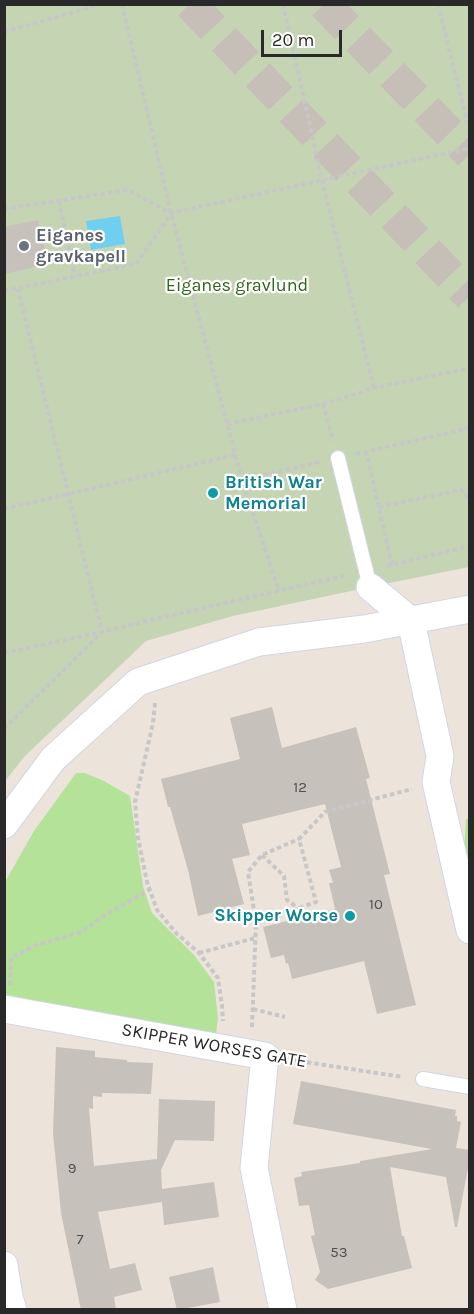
<!DOCTYPE html>
<style>
body{margin:0}
#map{position:relative;width:474px;height:1314px;overflow:hidden;background:#ece4db;font-family:Karla,sans-serif}
canvas{display:block}
.frame{position:absolute;inset:0;border:6px solid #292929;pointer-events:none}
.scale{position:absolute;left:261px;top:30px;width:81px;height:27px;box-sizing:border-box;border:3px solid #292929;border-top:0;padding-left:8px;font-size:18px;line-height:21px;white-space:nowrap;color:#292929;-webkit-text-stroke:4px #fff;paint-order:stroke}
</style>
<div id="map">
<canvas width="474" height="1314"></canvas>
<div class="frame"></div>
<div class="scale">20 m</div>
</div>
<script>
const g = document.querySelector('canvas').getContext('2d');
g.lineJoin = 'round';
function paint(path, color) { g.fillStyle = color; g.fill(path, 'evenodd'); }
const poly = rows => new Path2D(rows.map(r => 'M' + r).join(''));
function stroke(path, color, width, dash) { g.strokeStyle = color; g.lineWidth = width; g.lineCap = dash ? 'butt' : 'round'; g.setLineDash(dash || []); g.stroke(path); }
function write(font, color, halo, rows, align = 'center') {
  g.font = font + ' Karla,sans-serif'; g.lineWidth = 4.5; g.setLineDash([]); g.textBaseline = 'middle'; g.strokeStyle = halo; g.fillStyle = color; for (const [text, x, y, turn = 0] of rows) {
    g.save(); g.translate(x, y); g.rotate((+turn || 0) * Math.PI / 180); g.textAlign = isNaN(turn) ? turn : align; if (halo) g.strokeText(text, 0, 0); g.fillText(text, 0, 0); g.restore();
  }
}
const green = poly([
 [76,773,85,773,104,781,130,796,143,886,152,913,194,955,214,982,218,1018,215,1041,5,994,5,882,34,831],
 [466,819,469,819,469,877,464,853]
]);
const cemetery = poly([
 [5,5,469,5,469,567,370,587,233,616,146,641,25,756,5,781]
]);
const water = poly([
 [120,216,125,244,91,250,86,221]
]);
const building = poly([
 [38,220,48,264,4,274,4,227],
 [272,707,282,748,356,727,370,778,366,779,390,874,384,875,416,1005,377,1014,364,961,292,979,288,963,286,964,284,955,271,958,263,927,335,909,329,883,333,883,329,870,341,867,325,804,242,824,250,855,232,859,244,904,198,916,188,870,170,807,168,807,161,779,240,759,230,718],
 [56,1047,95,1051,95,1057,127,1060,127,1062,153,1063,151,1094,102,1093,102,1097,93,1096,93,1109,89,1108,94,1166,157,1159,159,1099,215,1101,214,1141,175,1140,161,1170,162,1189,214,1182,219,1217,164,1225,162,1202,98,1212,110,1269,135,1263,142,1290,114,1297,116,1310,81,1310,61,1213,53,1133],
 [301,1081,456,1110,455,1116,457,1116,457,1121,461,1122,456,1148,470,1150,470,1157,457,1227,455,1227,446,1177,390,1167,402,1236,404,1236,412,1268,328,1289,315,1280,320,1272,311,1236,315,1235,309,1205,299,1206,294,1178,302,1176,301,1172,360,1163,360,1161,432,1149,293,1124],
 [213,1267,220,1302,177,1310,169,1277]
]);
const motorwayTunnel = poly([
 [190,4,470,296],
 [324,4,470,154]
]);
const path = poly([
 [122,4,171,213,242,480,279,591],
 [283,4,322,180,374,388],
 [438,4,470,133],
 [4,32,102,4],
 [59,201,75,276],
 [4,209,128,190,171,213,470,148],
 [4,291,136,264,171,214],
 [323,404,333,441],
 [227,424,323,404,374,388,470,368],
 [366,451,392,565],
 [356,454,470,428],
 [242,480,320,462],
 [379,507,461,490,470,499],
 [4,509,235,455],
 [387,566,470,546],
 [4,653,102,632,18,289],
 [155,703,153,723,135,802,138,838,147,882,157,910,176,933,199,953,218,978,222,1006,223,1021],
 [4,729,102,632,151,620,348,575],
 [262,855,284,876,287,900,298,908],
 [256,923,248,872,262,855,299,839],
 [199,953,255,938],
 [10,985,11,958,36,945,79,933,107,914,149,890],
 [253,1009,285,1017],
 [252,1027,256,923,316,902,299,839,325,812,412,789],
 [292,1060,403,1077]
]);
const service = poly([
 [338,458,370,587],
 [423,1079,470,1087]
]);
const minor = poly([
 [370,587,411,621,440,756,436,782,470,930],
 [4,825,53,759,138,682,259,642,364,629,470,609],
 [4,1009,265,1056,254,1168,283,1310],
 [4,1265,9,1297,13,1310]
]);
const markers = [
 [24,246,6,"#6b7280"],
 [213,493,6,"#0f9aa8"],
 [350,916,6,"#0f9aa8"]
];
const numberNames = [
 ["12",300,788],
 ["10",376,905],
 ["9",72,1169],
 ["7",80,1240],
 ["53",339,1253]
];
const worshipNames = [
 ["Eiganes",36,236],
 ["gravkapell",36,257]
];
const parkNames = [
 ["Eiganes gravlund",237,286]
];
const cultureNames = [
 ["British War",225,483],
 ["Memorial",225,504],
 ["Skipper Worse",338,916,"right"]
];
const streetNames = [
 ["SKIPPER WORSES GATE",214,1046,10]
];
paint(green, '#b4e298');
paint(cemetery, '#c5d5b3');
paint(water, '#6ed0ee');
paint(building, '#c7c1bb');
stroke(motorwayTunnel, '#c5bfb7', 33, [33, 16]);
stroke(service, '#d1d5e2', 16);
stroke(minor, '#d1d5e2', 29);
stroke(path, '#c7c7c7', 4, [4.5, 3]);
stroke(service, '#fff', 14);
stroke(minor, '#fff', 27);
for (const [x, y, r, color] of markers) { const dot = new Path2D(); dot.arc(x, y, r, 0, 2 * Math.PI); g.fillStyle = color; g.fill(dot); stroke(dot, '#fff', 2); }
write('15px', '#504f4e', null, numberNames);
write('bold 18px', '#5b616d', '#fff', worshipNames, 'left');
write('18px', '#2d661a', '#fff', parkNames);
write('bold 18px', '#0d838f', '#fff', cultureNames, 'left');
write('18px', '#292929', '#fff', streetNames);
</script>
